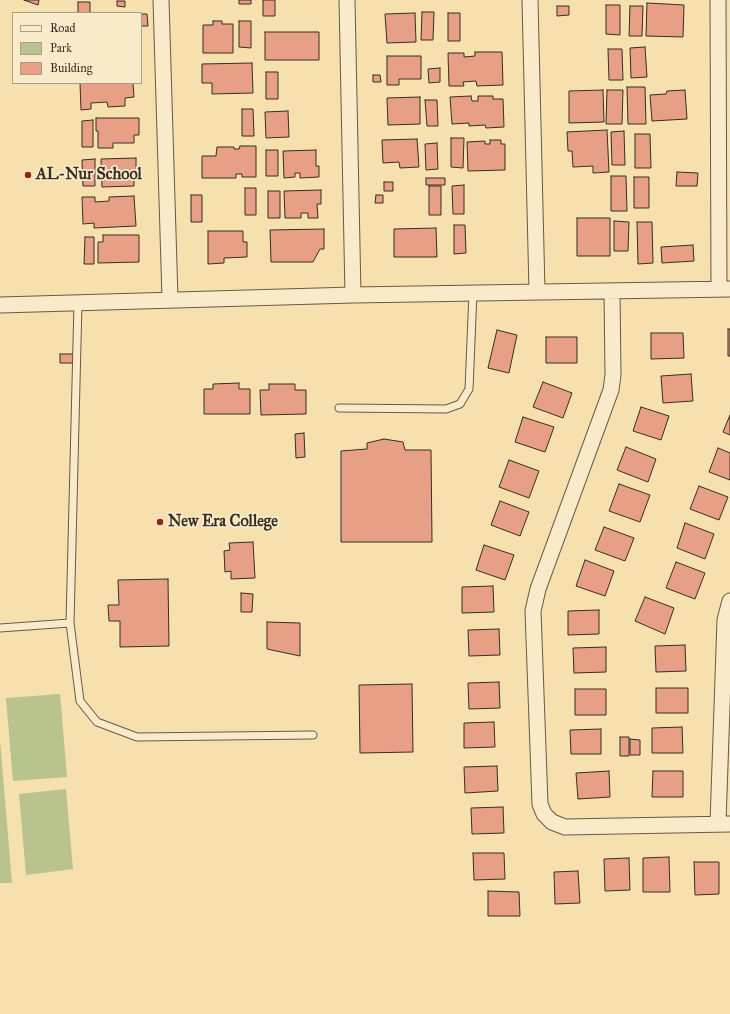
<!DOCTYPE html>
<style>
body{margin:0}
#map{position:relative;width:730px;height:1014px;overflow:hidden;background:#f6e0ad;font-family:"IM FELL Great Primer",serif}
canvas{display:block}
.legend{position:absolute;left:12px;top:12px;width:130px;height:72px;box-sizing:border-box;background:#f9ebca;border:1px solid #ab9f88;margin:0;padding:5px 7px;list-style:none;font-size:12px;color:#372e24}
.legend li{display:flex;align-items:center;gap:8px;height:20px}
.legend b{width:20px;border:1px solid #ab9f88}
</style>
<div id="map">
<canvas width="730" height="1014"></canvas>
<ul class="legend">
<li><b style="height:5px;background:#f9ebca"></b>Road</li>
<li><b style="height:11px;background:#b8c38d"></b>Park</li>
<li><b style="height:11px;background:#e7a085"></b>Building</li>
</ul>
</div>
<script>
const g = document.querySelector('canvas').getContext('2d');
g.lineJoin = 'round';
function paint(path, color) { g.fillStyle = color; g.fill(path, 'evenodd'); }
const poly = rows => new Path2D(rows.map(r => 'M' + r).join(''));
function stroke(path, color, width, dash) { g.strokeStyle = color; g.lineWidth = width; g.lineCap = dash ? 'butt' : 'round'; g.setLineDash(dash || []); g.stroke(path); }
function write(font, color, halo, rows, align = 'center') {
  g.font = font + ' "IM FELL Great Primer",serif'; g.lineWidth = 3.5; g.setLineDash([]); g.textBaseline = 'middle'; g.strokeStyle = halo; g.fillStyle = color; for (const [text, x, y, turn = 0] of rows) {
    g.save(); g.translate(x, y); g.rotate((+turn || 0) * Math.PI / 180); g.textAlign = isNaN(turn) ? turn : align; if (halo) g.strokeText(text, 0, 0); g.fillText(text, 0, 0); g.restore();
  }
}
const green = poly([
 [60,694,67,777,13,781,6,698],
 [0,740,12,883,0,883],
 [66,789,73,869,26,875,19,794]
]);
const building = poly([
 [24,0,39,0,38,5,24,0],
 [239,0,251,0,251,4,239,4,239,0],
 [263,0,275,0,275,16,263,16,263,0],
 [117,1,125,1,125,7,117,6,117,1],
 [78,2,90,2,90,13,78,13,78,2],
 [647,3,684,5,683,37,646,36,647,3],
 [606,5,620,5,620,35,606,34,606,5],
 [557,6,569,6,569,15,557,16,557,6],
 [630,6,643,6,642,36,629,36,630,6],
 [422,12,434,12,433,40,421,40,422,12],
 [415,13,416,42,387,43,385,14,415,13],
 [448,13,460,13,460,41,448,41,448,13],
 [141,14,147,14,148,26,141,26,141,14],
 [213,21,222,21,222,24,233,24,233,53,203,53,203,25,213,25,213,21],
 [239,21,251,21,251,48,239,47,239,21],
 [265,32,319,32,319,60,265,60,265,32],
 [645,47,647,77,631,78,630,48,645,47],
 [608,49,622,49,623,80,609,80,608,49],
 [475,52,502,52,503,85,477,86,476,81,463,82,464,86,449,86,448,53,464,53,464,57,475,56,475,52],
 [387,56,421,56,421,79,399,79,399,85,387,85,387,56],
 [252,63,253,93,212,94,212,83,202,83,202,64,252,63],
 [440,68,440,82,429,83,428,69,440,68],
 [266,72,278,72,278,99,266,99,266,72],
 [373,75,380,75,381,82,373,82,373,75],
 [80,83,133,83,134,97,125,98,125,106,108,107,107,102,91,103,91,109,81,110,80,83],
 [627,87,645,87,646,124,628,124,627,87],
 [603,90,604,122,569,123,569,91,603,90],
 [607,90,623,90,622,124,606,124,607,90],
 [685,90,687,119,652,121,650,95,666,94,667,91,685,90],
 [471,96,472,101,478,101,478,96,493,96,493,99,503,99,504,127,486,128,485,125,469,126,469,123,452,124,450,97,471,96],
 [420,97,420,124,388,125,387,98,420,97],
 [425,100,437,100,438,126,427,126,425,100],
 [242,109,253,109,254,136,242,136,242,109],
 [288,111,289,137,266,138,265,112,288,111],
 [96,118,139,118,139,135,134,135,134,143,113,143,113,148,98,148,98,131,96,131,96,118],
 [93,120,93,147,82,147,82,121,93,120],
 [607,130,609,172,593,173,593,166,573,167,572,151,568,151,567,132,607,130],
 [624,131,625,165,612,165,611,132,624,131],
 [635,134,650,134,651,168,635,168,635,134],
 [451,138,464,138,463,168,451,167,451,138],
 [417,139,419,167,400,168,399,162,383,163,382,140,417,139],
 [490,140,501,140,501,144,505,144,505,170,468,171,467,142,485,141,485,144,490,144,490,140],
 [437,143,438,169,426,170,425,144,437,143],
 [240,146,256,146,256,177,242,177,242,174,236,174,236,178,202,178,202,156,216,156,217,147,234,147,234,149,239,149,240,146],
 [266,150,278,150,278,176,266,176,266,150],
 [316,150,316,166,319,166,319,177,300,178,300,173,295,173,295,177,284,178,283,151,316,150],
 [136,158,136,173,134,173,134,186,102,187,101,159,136,158],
 [95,159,95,186,83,186,82,160,95,159],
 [677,172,698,173,697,186,676,186,677,172],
 [611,176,626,176,627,211,611,211,611,176],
 [634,177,649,177,649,208,634,208,634,177],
 [426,178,445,178,445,185,426,185,426,178],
 [384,182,393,182,393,191,384,191,384,182],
 [464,185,464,214,453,214,452,186,464,185],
 [429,186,441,186,441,215,429,215,429,186],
 [245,188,256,188,256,215,245,215,245,188],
 [321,190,321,204,317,204,318,218,308,218,308,213,301,213,301,218,285,218,284,191,321,190],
 [268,191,280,191,280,218,268,218,268,191],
 [191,195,202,195,202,222,191,222,191,195],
 [376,195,383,195,383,203,375,203,376,195],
 [134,196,136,226,94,228,94,223,83,224,82,197,95,197,95,202,109,201,109,197,134,196],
 [577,218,610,218,610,256,577,256,577,218],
 [614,221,629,222,628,251,614,251,614,221],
 [637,222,652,222,653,263,638,264,637,222],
 [454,225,465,225,466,253,454,254,454,225],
 [436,228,437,257,394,257,394,229,436,228],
 [324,229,324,249,320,249,313,262,271,262,270,230,324,229],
 [208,231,243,231,243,242,247,242,247,257,224,258,224,263,208,264,208,231],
 [103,235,139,235,139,262,98,263,98,242,103,242,103,235],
 [85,237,94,237,94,264,84,264,85,237],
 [693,245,694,261,662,263,661,247,693,245],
 [728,329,730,329,730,356,728,356,728,329],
 [497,330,517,335,509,373,488,368,497,330],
 [651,333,683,333,684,358,651,359,651,333],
 [546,337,577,337,577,363,546,363,546,337],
 [60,354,74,354,74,363,60,363,60,354],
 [691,374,693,401,663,403,661,376,691,374],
 [543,382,572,393,563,418,533,407,543,382],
 [239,383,239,389,250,389,250,414,204,414,204,389,213,389,213,384,239,383],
 [269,384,295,384,295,390,306,390,306,414,261,415,260,390,269,390,269,384],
 [641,407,669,416,661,440,633,431,641,407],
 [730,415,730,435,723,432,730,415],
 [523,417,554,427,545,452,515,442,523,417],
 [304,433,305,457,296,458,295,434,304,433],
 [384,439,403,442,405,450,431,450,432,542,341,542,341,451,367,449,367,443,384,439],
 [626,447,656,459,648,482,617,470,626,447],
 [718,448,730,453,730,480,709,472,718,448],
 [509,460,539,471,529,498,499,487,509,460],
 [619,484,650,495,640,522,609,511,619,484],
 [699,486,728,497,719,520,690,509,699,486],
 [500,501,529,512,520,536,491,525,500,501],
 [685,523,714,534,705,559,677,548,685,523],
 [604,527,634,538,625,561,595,550,604,527],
 [253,542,255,578,231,579,231,571,225,572,224,551,230,550,229,543,253,542],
 [484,545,514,555,505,580,476,570,484,545],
 [585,560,614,571,605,596,576,586,585,560],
 [676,562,705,573,695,599,666,588,676,562],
 [168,579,169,646,120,647,120,621,109,621,108,605,119,605,118,580,168,579],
 [493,586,494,612,462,613,462,587,493,586],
 [241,593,253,594,252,612,241,612,241,593],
 [645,597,674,608,665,634,635,621,645,597],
 [599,610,599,634,568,635,568,611,599,610],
 [267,622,300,623,300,656,267,649,267,622],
 [499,629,500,655,469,656,468,630,499,629],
 [685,645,686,671,656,672,655,646,685,645],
 [606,647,606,672,574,673,573,648,606,647],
 [499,682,500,708,469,709,468,683,499,682],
 [412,684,413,752,360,753,359,685,412,684],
 [656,688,688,688,688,713,656,713,656,688],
 [575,689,606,689,606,715,575,715,575,689],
 [494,722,495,747,464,748,464,723,494,722],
 [682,727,683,753,652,753,652,728,682,727],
 [601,729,601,754,571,754,570,730,601,729],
 [620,737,629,737,629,756,620,756,620,737],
 [630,739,640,740,640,755,630,755,630,739],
 [497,766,498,791,465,793,464,767,497,766],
 [609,771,610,797,578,799,576,773,609,771],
 [653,771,683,771,683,797,652,797,653,771],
 [503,807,504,833,472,834,471,808,503,807],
 [473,853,504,853,505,879,474,880,473,853],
 [669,857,670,892,643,892,643,858,669,857],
 [629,858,630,890,605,891,604,859,629,858],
 [694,862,719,862,719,894,695,895,694,862],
 [578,871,580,903,555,904,554,872,578,871],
 [488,891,519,892,520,916,488,916,488,891]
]);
const service = poly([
 [78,303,70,623,80,701,97,722,137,737,313,735],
 [339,408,446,409,460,404,469,389,473,293],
 [0,628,70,623]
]);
const minor = poly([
 [161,0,170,299],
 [347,0,353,295],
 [530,0,537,291],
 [718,0,719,289],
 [612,291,613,375,611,390,538,589,533,611,540,804,544,814,552,822,565,827,730,824],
 [0,305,353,295,730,289],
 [718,823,725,620,730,601]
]);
const markers = [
 [28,175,4,"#8f2418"],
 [160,522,4,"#8f2418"]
];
const poiNames = [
 ["AL-Nur School",36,175],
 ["New Era College",168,522]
];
paint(green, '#b8c38d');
paint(building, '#e7a085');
stroke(building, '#372e24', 1);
stroke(service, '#675a46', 9);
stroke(minor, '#675a46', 17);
stroke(service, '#f9ebca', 7);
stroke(minor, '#f9ebca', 15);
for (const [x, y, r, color] of markers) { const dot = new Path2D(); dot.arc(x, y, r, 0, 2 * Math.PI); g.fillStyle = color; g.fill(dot); stroke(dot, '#f9ebca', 1.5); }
write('bold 16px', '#372e24', '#f9ebca', poiNames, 'left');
</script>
